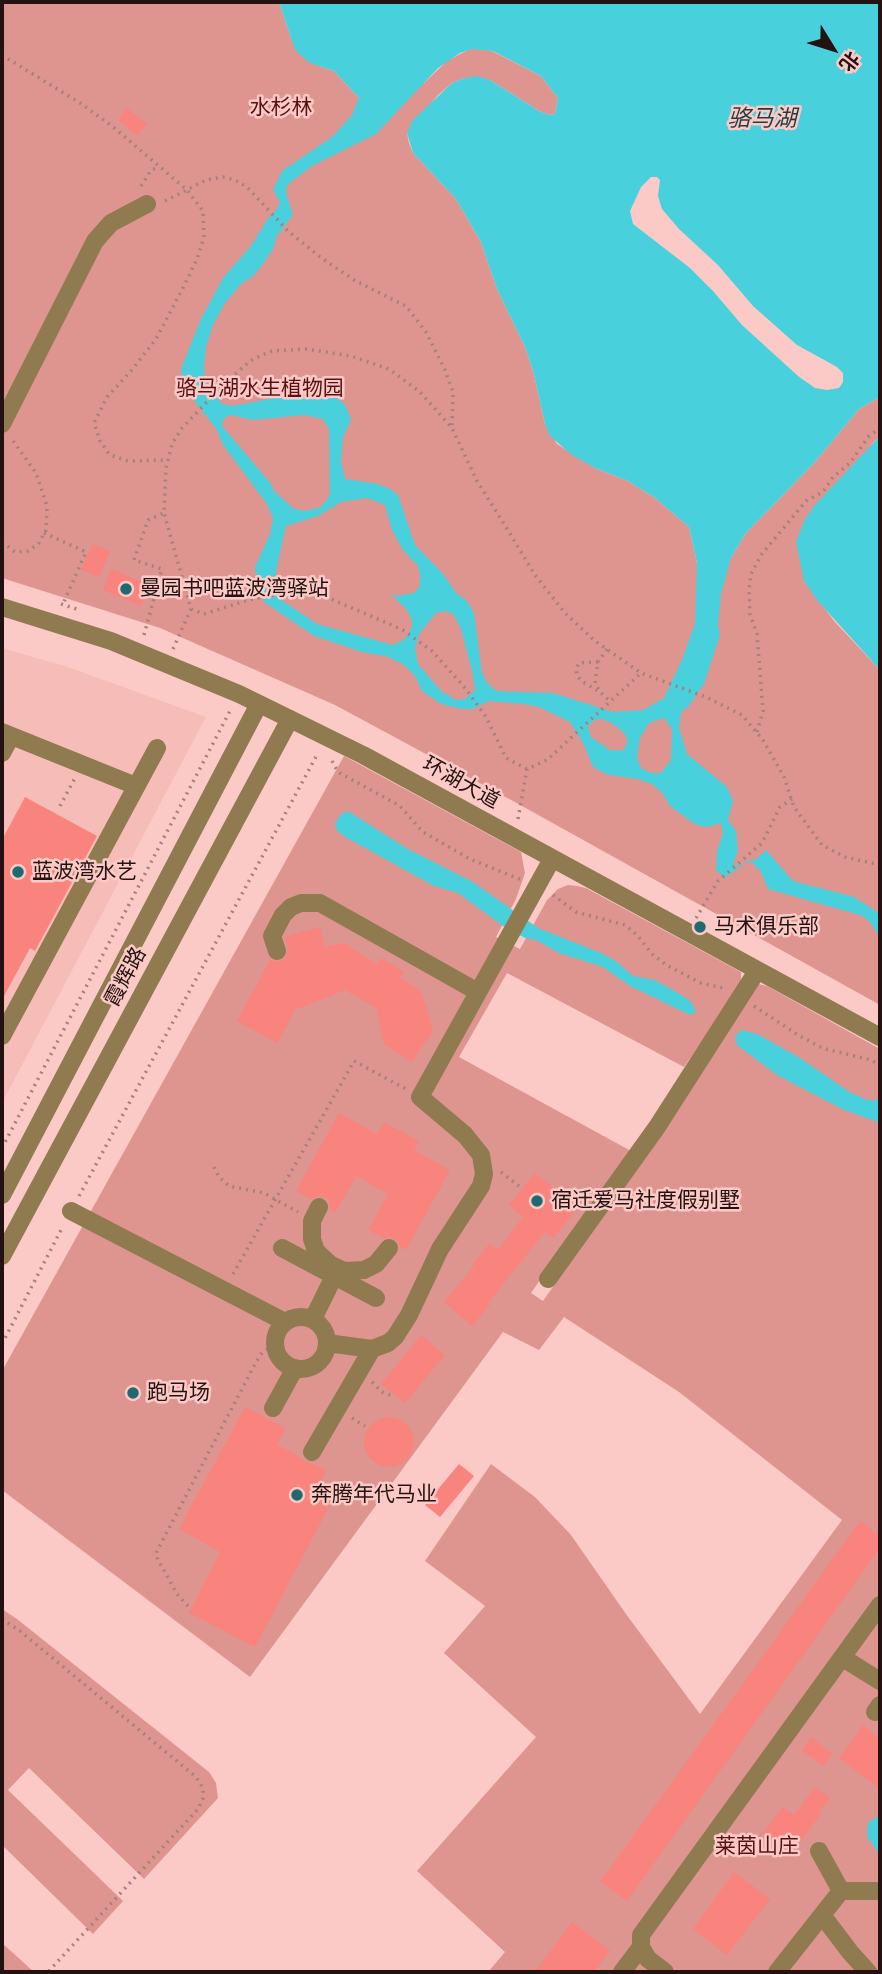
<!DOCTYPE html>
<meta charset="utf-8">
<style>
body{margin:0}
#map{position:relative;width:882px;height:1974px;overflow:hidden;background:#fccac6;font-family:"PT Sans","Noto Sans SC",sans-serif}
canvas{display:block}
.frame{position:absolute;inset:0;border:4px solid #231211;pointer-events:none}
.north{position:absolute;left:798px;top:14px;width:70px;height:70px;-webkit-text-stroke:5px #fccac6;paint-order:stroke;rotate:128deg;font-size:19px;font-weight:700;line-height:28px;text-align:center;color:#231211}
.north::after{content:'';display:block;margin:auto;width:24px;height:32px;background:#231211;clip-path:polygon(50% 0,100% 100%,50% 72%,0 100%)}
</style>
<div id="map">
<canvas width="882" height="1974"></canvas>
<div class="frame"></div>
<div class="north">北</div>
</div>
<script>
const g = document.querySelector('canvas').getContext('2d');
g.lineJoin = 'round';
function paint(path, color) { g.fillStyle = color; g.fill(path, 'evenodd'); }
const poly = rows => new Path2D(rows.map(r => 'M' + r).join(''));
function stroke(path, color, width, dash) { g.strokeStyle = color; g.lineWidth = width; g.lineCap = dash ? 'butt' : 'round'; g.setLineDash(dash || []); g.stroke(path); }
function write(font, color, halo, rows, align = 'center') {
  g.font = font + ' "PT Sans","Noto Sans SC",sans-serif'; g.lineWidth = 5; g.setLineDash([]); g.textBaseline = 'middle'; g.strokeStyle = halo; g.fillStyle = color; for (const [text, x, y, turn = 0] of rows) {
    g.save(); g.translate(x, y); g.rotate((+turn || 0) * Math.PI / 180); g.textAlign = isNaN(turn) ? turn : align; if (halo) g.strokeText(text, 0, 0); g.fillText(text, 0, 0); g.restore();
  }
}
const built = poly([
 [2,648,68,667,206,717,2,1103]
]);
const green = poly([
 [2,2,279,2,291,38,319,66,334,71,359,98,424,83,447,61,472,48,492,51,541,76,558,98,555,114,549,115,539,111,490,80,465,78,452,83,438,95,407,133,409,143,413,153,456,199,481,242,497,289,525,347,534,374,545,424,557,444,595,468,628,481,655,498,689,527,697,563,731,558,746,533,814,463,859,409,880,397,880,436,872,444,804,581,835,622,880,670,880,1005,513,801,335,705,160,628,2,578],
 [344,756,521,852,525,873,516,899,496,937,520,949,547,900,558,889,568,885,577,886,586,888,741,972,741,980,731,1000,684,1067,507,973,459,1057,631,1151,531,1293,543,1301,676,1110,758,984,767,986,880,1049,880,1972,488,1972,505,1952,417,1871,536,1737,444,1653,485,1606,425,1561,491,1464,535,1497,571,1535,626,1614,700,1714,842,1520,679,1392,564,1317,539,1350,503,1332,250,1677,2,1490,2,1371],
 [2,1609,17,1619,209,1772,216,1783,218,1798,144,1879,29,1768,8,1790,123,1901,93,1934,2,1845],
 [2,1943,34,1972,2,1972]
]);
const water = poly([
 [279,2,880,2,880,397,859,409,814,463,746,533,731,558,721,594,718,625,720,635,704,684,688,707,681,712,679,728,687,754,727,787,733,801,728,820,736,831,737,841,738,850,733,864,737,867,745,862,756,859,766,850,793,881,854,897,874,910,880,915,880,938,870,922,863,916,768,889,761,872,752,862,745,863,726,877,716,871,717,851,723,833,721,823,708,827,696,825,671,807,662,793,652,784,638,779,608,775,593,767,584,745,570,722,539,707,523,704,489,701,473,709,462,709,441,704,422,691,415,676,404,665,389,657,362,652,314,636,264,602,257,586,255,567,270,534,273,519,267,504,223,445,217,430,183,386,181,369,201,319,223,278,251,246,267,220,277,209,280,202,273,190,282,171,332,137,352,115,359,98,334,71,310,63,298,53,294,47],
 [472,49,493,51,541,76,558,98,555,114,549,115,539,111,490,80,477,76,465,78,452,83,413,120,407,133,413,153,456,199,481,242,497,289,525,347,534,374,545,424,550,436,572,455,595,468,628,481,655,498,689,527,697,563,695,624,681,662,664,698,643,710,613,712,553,693,497,691,488,684,482,673,474,613,467,601,456,593,444,575,415,545,398,495,390,489,378,484,345,479,341,461,343,437,351,420,346,406,337,398,323,395,285,396,233,406,222,404,205,381,204,366,206,347,213,325,225,303,241,284,253,276,263,264,273,249,277,236,293,215,286,193,287,185,312,166,376,134,438,68,460,53],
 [651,177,657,177,660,180,658,196,662,209,679,229,718,265,753,306,797,345,837,367,843,373,843,382,839,388,827,390,815,388,798,376,742,325,713,291,690,268,633,224,630,211,641,187],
 [231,415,253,420,304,415,323,419,329,429,330,494,324,504,318,508,304,511,293,508,274,491,271,484,222,426,224,418],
 [367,498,385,505,392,530,403,550,418,566,420,574,420,586,414,593,396,596,390,593,407,610,412,620,412,627,405,639,393,645,317,624,280,599,272,590,286,526,318,516,341,502],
 [446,611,454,615,461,629,473,675,475,690,465,699,456,700,441,691,418,664,415,648,420,633,436,613],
 [664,718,672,729,671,760,661,773,651,773,641,768,637,757,640,738,649,723],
 [600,719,610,722,622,731,628,740,624,750,610,750,591,737,588,727,593,721],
 [880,436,880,670,817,600,804,581,796,542,805,519,815,505],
 [348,811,406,848,473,882,538,928,601,953,617,962,633,976,655,980,683,996,692,1003,696,1012,690,1015,630,986,603,967,559,953,536,940,525,938,503,926,458,893,434,886,347,838,337,831,335,823,341,814],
 [742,1030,759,1035,800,1058,851,1093,868,1100,880,1100,880,1123,842,1109,777,1075,737,1045,735,1036],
 [880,1816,880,1855,867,1837,868,1822]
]);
const building = poly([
 [127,108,147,124,138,136,118,120],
 [93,544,110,551,99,577,81,570],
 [111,569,150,585,141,606,103,590],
 [25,797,97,836,35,951,30,948,2,1000,2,840],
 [320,927,325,947,344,943,377,964,381,958,404,972,400,978,421,991,433,1030,412,1062,384,1044,376,1008,345,990,295,1010,277,1043,237,1021,270,960,280,962,286,958,288,948,284,937],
 [339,1113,377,1134,384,1122,419,1141,414,1150,450,1170,406,1250,400,1247,396,1239,390,1237,384,1238,368,1230,388,1194,356,1176,335,1213,330,1210,329,1201,325,1197,318,1196,311,1199,296,1191],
 [535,1173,570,1201,566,1207,574,1213,553,1238,545,1232,488,1303,490,1305,472,1326,444,1302,474,1266,472,1264,490,1243,498,1250,523,1217,509,1205],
 [421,1335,445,1355,405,1403,381,1384],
 [245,1407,286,1429,277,1444,307,1462,327,1470,321,1481,338,1490,255,1647,189,1613,220,1552,179,1529],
 '364 1442a25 25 0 1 1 50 0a25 25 0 1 1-50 0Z',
 [459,1464,474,1476,440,1517,425,1505],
 [860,1521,880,1536,880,1548,627,1901,600,1882],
 [863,1725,880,1739,880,1789,839,1758],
 [811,1737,833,1754,823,1766,802,1750],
 [815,1787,830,1798,819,1812,821,1814,791,1854,763,1833,783,1807,794,1815],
 [734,1872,770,1899,727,1955,693,1929],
 [572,1922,610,1951,594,1972,535,1972]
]);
const path = poly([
 [2,55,80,103,112,126,187,190,203,211,204,237,197,259,185,284,156,339,131,371,107,397,94,423,100,441,110,455,128,461,168,460],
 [141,186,151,170,159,167],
 [165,201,206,180,223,177,235,180,247,187,288,231,320,257,354,280,406,306,426,332,445,370,453,392,452,426],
 [44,533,86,552,63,604],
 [2,542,15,552,28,551,39,543,46,530,47,506,36,473,11,438],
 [61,604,80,610],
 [191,609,204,614,248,600,308,589,403,630,432,651,466,689,486,717,506,758,527,769],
 [144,635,162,569,134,560,148,520,164,513],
 [173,649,191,609,164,513,166,468,172,444,182,428,222,386,250,361,260,356,272,351,306,349,351,356,389,369,420,392,452,428,477,481,501,519,535,575,565,613,595,641,641,673,706,697,742,715,763,740,784,777,794,807,822,845,845,857,880,865],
 [607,649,598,662,595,683,600,692,610,701],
 [598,662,579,663,576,669,577,676,583,682,600,692],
 [757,732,763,711,757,634,750,614,749,590,751,574,761,555,806,501,823,492,833,477,850,463,869,436,880,428],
 [332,761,338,772,400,806,423,832,470,859,522,880],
 [60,806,75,778],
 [518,819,527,769,547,760,641,673],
 [553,895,576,912,625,925,637,935,653,955,668,966,701,983,723,988],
 [696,918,718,881,762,843,780,807,792,799],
 [754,1006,798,1035,822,1048,871,1060,880,1065],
 [2,1148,231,709],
 [214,1167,219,1177,229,1186,264,1193,298,1212],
 [501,1172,519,1186],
 [79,1196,318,753],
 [233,1274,354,1061,406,1089],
 [2,1344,62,1228],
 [372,1382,382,1392,393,1396],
 [352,1418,365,1426],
 [188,1606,177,1594,156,1556,157,1551,255,1364,262,1353,275,1344],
 [2,1619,20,1631,196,1777,203,1788,203,1798,198,1809,48,1972]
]);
const minor = poly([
 [2,424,95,241,111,223,147,204],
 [2,607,111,641,239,694,290,719,363,755,880,1037],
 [2,732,136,786],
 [2,753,11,736],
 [277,951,272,936,283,915,291,907,301,903,320,903,478,992],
 [2,1036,157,748],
 [2,1195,259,704],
 [319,1207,312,1221,312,1239,316,1251,331,1265,344,1271,364,1270,376,1264,389,1248],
 [71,1211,285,1322],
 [282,1248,376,1298],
 [2,1256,290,719],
 [548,1279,657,1127,757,971],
 '275 1343a26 26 0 1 1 52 0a26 26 0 1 1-52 0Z',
 [313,1319,338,1268],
 [327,1343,372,1349,388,1343,395,1337,409,1315,440,1249,481,1186,484,1174,481,1155,465,1135,420,1097,552,859],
 [273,1408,295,1368],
 [312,1452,372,1349],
 [843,1658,880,1681],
 [875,1712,880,1705],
 [819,1851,841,1891],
 [822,1915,850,1952,868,1972],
 [622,1972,641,1947],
 [665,1972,648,1959,641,1947,641,1935,880,1605],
 [777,1972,841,1891,876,1891]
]);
const markers = [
 [126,589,7,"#1f6a71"],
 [18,872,7,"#1f6a71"],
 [700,927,7,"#1f6a71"],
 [537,1201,7,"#1f6a71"],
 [133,1393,7,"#1f6a71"],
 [297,1495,7,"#1f6a71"]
];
const parkNames = [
 ["水杉林",281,108],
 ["骆马湖水生植物园",260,389],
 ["莱茵山庄",757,1847]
];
const poiNames = [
 ["曼园书吧蓝波湾驿站",140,589],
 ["蓝波湾水艺",32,872],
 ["马术俱乐部",714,927],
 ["宿迁爱马社度假别墅",551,1201],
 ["跑马场",147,1393],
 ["奔腾年代马业",311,1495]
];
const streetNames = [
 ["环湖大道",461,783,29],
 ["霞辉路",126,977,-62]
];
const waterNames = [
 ["骆马湖",762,119]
];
paint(built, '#f6bdb8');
paint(green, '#df958f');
paint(water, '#48d0dc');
paint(building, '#f9837d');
stroke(path, '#a5807d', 3.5, [2, 5]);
stroke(minor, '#907b50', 18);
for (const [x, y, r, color] of markers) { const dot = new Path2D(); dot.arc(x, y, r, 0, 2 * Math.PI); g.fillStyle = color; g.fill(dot); stroke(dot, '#fccac6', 2.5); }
write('21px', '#591013', '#fccac6', parkNames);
write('21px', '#231211', '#fccac6', poiNames, 'left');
write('21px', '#231211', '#fccac6', streetNames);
write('italic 23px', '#1f3c3f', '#fccac6', waterNames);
</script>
